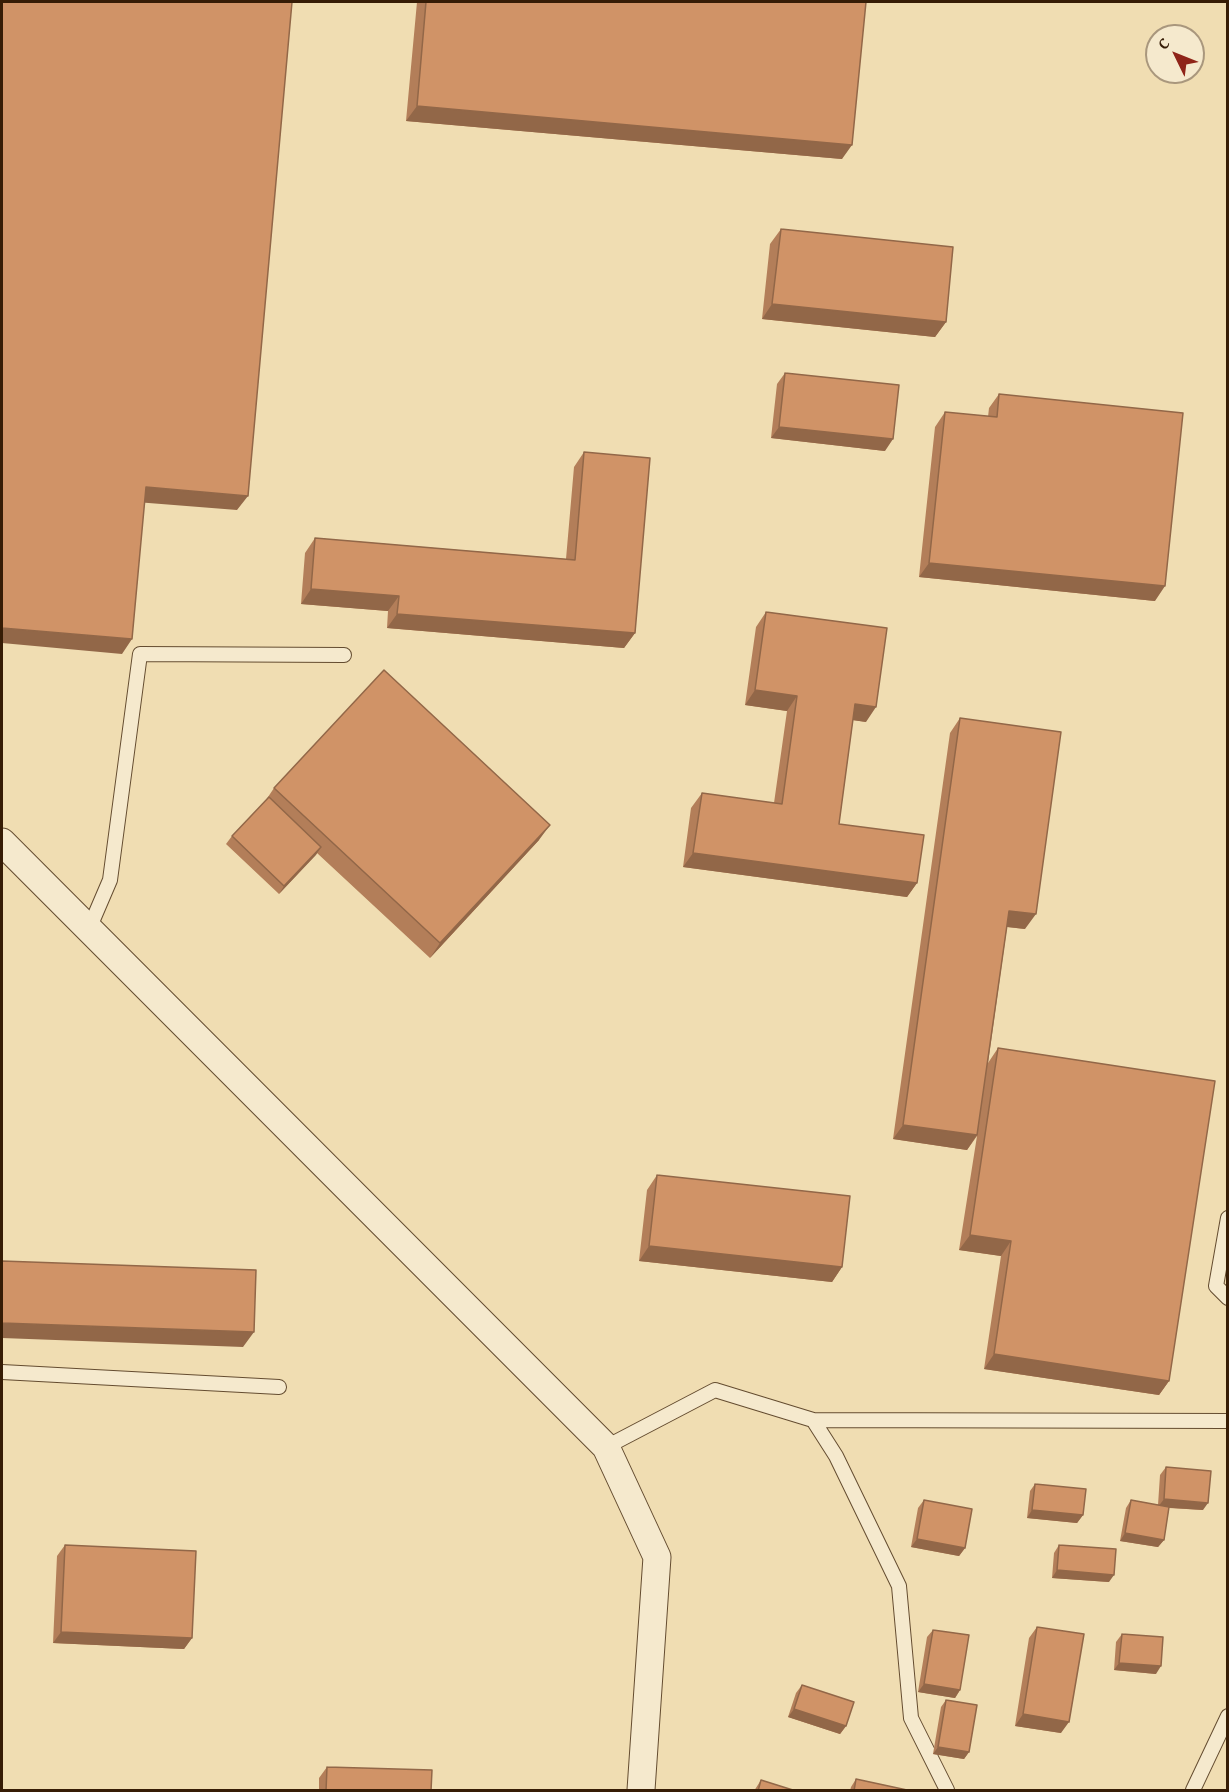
<!DOCTYPE html>
<meta charset="utf-8">
<style>
body{margin:0}
#map{position:relative;width:1229px;height:1792px;overflow:hidden;background:#f0ddb2;font-family:"Gentium Book Plus",serif}
canvas{display:block}
.frame{position:absolute;inset:0;border:3px solid #361c05;pointer-events:none}
.north{position:absolute;left:1145px;top:24px;width:60px;height:60px;box-sizing:border-box;background:#f5e9cd;border:2px solid #a9977d;border-radius:50%;rotate:313deg;font-size:16px;font-weight:700;line-height:24px;text-align:center;color:#361c05}
.north::after{content:'';display:block;margin:auto;width:21px;height:27px;background:#8f2418;clip-path:polygon(50% 0,100% 100%,50% 72%,0 100%)}
</style>
<div id="map">
<canvas width="1229" height="1792"></canvas>
<div class="frame"></div>
<div class="north">С</div>
</div>
<script>
const g = document.querySelector('canvas').getContext('2d');
g.lineJoin = 'round';
const poly = rows => new Path2D(rows.map(r => 'M' + r).join(''));
function stroke(path, color, width, dash) { g.strokeStyle = color; g.lineWidth = width; g.lineCap = dash ? 'butt' : 'round'; g.setLineDash(dash || []); g.stroke(path); }
function paint(path, color) { g.fillStyle = color; g.fill(path, 'evenodd'); }
const service = poly([
 [89,929,110,880,140,654,344,655],
 [1228,1218,1216,1286,1228,1298],
 [2,1372,279,1387],
 [813,1420,836,1456,899,1586,911,1718,947,1790],
 [606,1447,715,1390,813,1420,1228,1421],
 [1193,1790,1228,1716]
]);
const minor = poly([
 [2,842,606,1447,657,1557,641,1790]
]);
const wall = poly([
 [417,2,866,2,842,159,406,121],
 [781,229,946,322,935,337,762,319,770,244],
 [785,373,885,451,771,438,777,384],
 [999,394,1155,601,919,577,935,427,945,412,988,417,989,408],
 [584,452,635,633,624,648,387,628,388,611,301,604,305,553,315,538,566,559,574,467],
 [766,612,866,722,853,720,839,824,917,883,907,897,683,867,691,808,702,793,774,803,787,711,745,705,756,627],
 [960,718,1025,929,1007,927,988,1063,998,1048,1169,1381,1159,1395,984,1369,1001,1256,959,1250,977,1136,967,1150,893,1139,950,733],
 [274,788,539,840,430,958,317,853,279,894,226,844,232,836,264,803],
 [657,1175,842,1267,832,1282,639,1261,647,1190],
 [1166,1467,1203,1510,1169,1508,1164,1540,1158,1547,1120,1541,1126,1508,1131,1500,1158,1505,1160,1475],
 [1035,1484,1083,1515,1077,1523,1027,1518,1030,1491],
 [924,1500,965,1548,959,1556,911,1547,918,1508],
 [65,1545,192,1638,184,1649,53,1643,57,1556],
 [1059,1545,1109,1582,1052,1578,1054,1553],
 [1037,1627,1061,1733,1015,1726,1029,1638],
 [933,1630,960,1690,955,1698,918,1692,927,1637],
 [1122,1634,1156,1674,1114,1670,1116,1642],
 [802,1685,846,1726,840,1734,788,1717,796,1693],
 [946,1700,969,1752,964,1759,933,1754,941,1707],
 [327,1767,431,1791,319,1791,319,1778],
 [856,1779,907,1791,850,1791,851,1787],
 [761,1780,796,1791,754,1791]
]);
const shadedWall = poly([
 [417,106,852,145,842,159,406,121],
 [772,304,946,322,935,337,762,319],
 [779,427,893,439,885,451,771,438],
 [146,487,248,496,237,510,136,502],
 [929,563,1165,586,1155,601,919,577],
 [311,589,399,596,388,611,301,604],
 [397,614,635,633,624,648,387,628],
 [2,628,132,639,122,654,2,643],
 [755,690,797,696,787,711,745,705],
 [855,704,876,707,866,722,845,719],
 [550,825,539,840,430,958,440,943],
 [321,847,316,855,279,894,284,886],
 [693,853,917,883,907,897,683,867],
 [1009,911,1036,914,1025,929,999,926],
 [903,1125,977,1135,967,1150,893,1139],
 [970,1235,1011,1241,1001,1256,959,1250],
 [649,1246,842,1267,832,1282,639,1261],
 [2,1323,254,1332,243,1347,2,1338],
 [994,1354,1169,1381,1159,1395,984,1369],
 [1164,1499,1208,1503,1203,1510,1158,1507],
 [1032,1510,1083,1515,1077,1523,1027,1518],
 [1125,1533,1164,1540,1158,1547,1120,1541],
 [917,1539,965,1548,959,1556,911,1547],
 [1057,1570,1114,1575,1109,1582,1052,1578],
 [61,1632,192,1638,184,1649,53,1643],
 [1119,1663,1161,1666,1156,1674,1114,1670],
 [924,1684,960,1690,955,1698,918,1692],
 [794,1709,846,1726,840,1734,788,1717],
 [1023,1714,1069,1722,1061,1733,1015,1726],
 [938,1747,969,1752,964,1759,933,1754]
]);
const building = poly([
 [2,2,292,2,248,496,146,487,132,639,2,628,2,2],
 [426,2,866,2,852,145,417,106,426,2],
 [781,229,953,247,946,322,772,304,781,229],
 [785,373,899,385,893,439,779,427,785,373],
 [999,394,1183,413,1165,586,929,563,945,412,997,417,999,394],
 [584,452,650,458,635,633,397,614,399,596,311,589,315,538,575,560,584,452],
 [766,612,887,628,876,707,855,704,839,824,924,835,917,883,693,853,702,793,782,804,797,696,755,690,766,612],
 [384,670,550,825,440,943,274,788,384,670],
 [960,718,1061,732,1036,914,1009,911,977,1135,903,1125,960,718],
 [269,797,321,847,284,886,232,836,269,797],
 [998,1048,1215,1081,1169,1381,994,1354,1011,1241,970,1235,998,1048],
 [657,1175,850,1196,842,1267,649,1246,657,1175],
 [2,1261,256,1270,254,1332,2,1323,2,1261],
 [1166,1467,1211,1471,1208,1503,1164,1499,1166,1467],
 [1035,1484,1086,1489,1083,1515,1032,1510,1035,1484],
 [924,1500,972,1509,965,1548,917,1539,924,1500],
 [1131,1500,1169,1507,1164,1540,1125,1533,1131,1500],
 [65,1545,196,1551,192,1638,61,1632,65,1545],
 [1059,1545,1116,1549,1114,1575,1057,1570,1059,1545],
 [1037,1627,1084,1634,1069,1722,1023,1714,1037,1627],
 [933,1630,969,1635,960,1690,924,1684,933,1630],
 [1122,1634,1163,1637,1161,1666,1119,1663,1122,1634],
 [802,1685,854,1702,846,1726,794,1709,802,1685],
 [946,1700,977,1705,969,1752,938,1747,946,1700],
 [327,1767,432,1770,431,1791,326,1791,327,1767],
 [856,1779,907,1790,907,1791,854,1791,856,1779],
 [761,1780,796,1791,758,1791,761,1780]
]);
stroke(service, '#644c30', 16);
stroke(minor, '#644c30', 29);
stroke(service, '#f5e9cd', 14);
stroke(minor, '#f5e9cd', 27);
paint(wall, '#b37e59');
paint(shadedWall, '#926748');
paint(building, '#d09367');
stroke(building, '#926748', 1.5);
</script>
